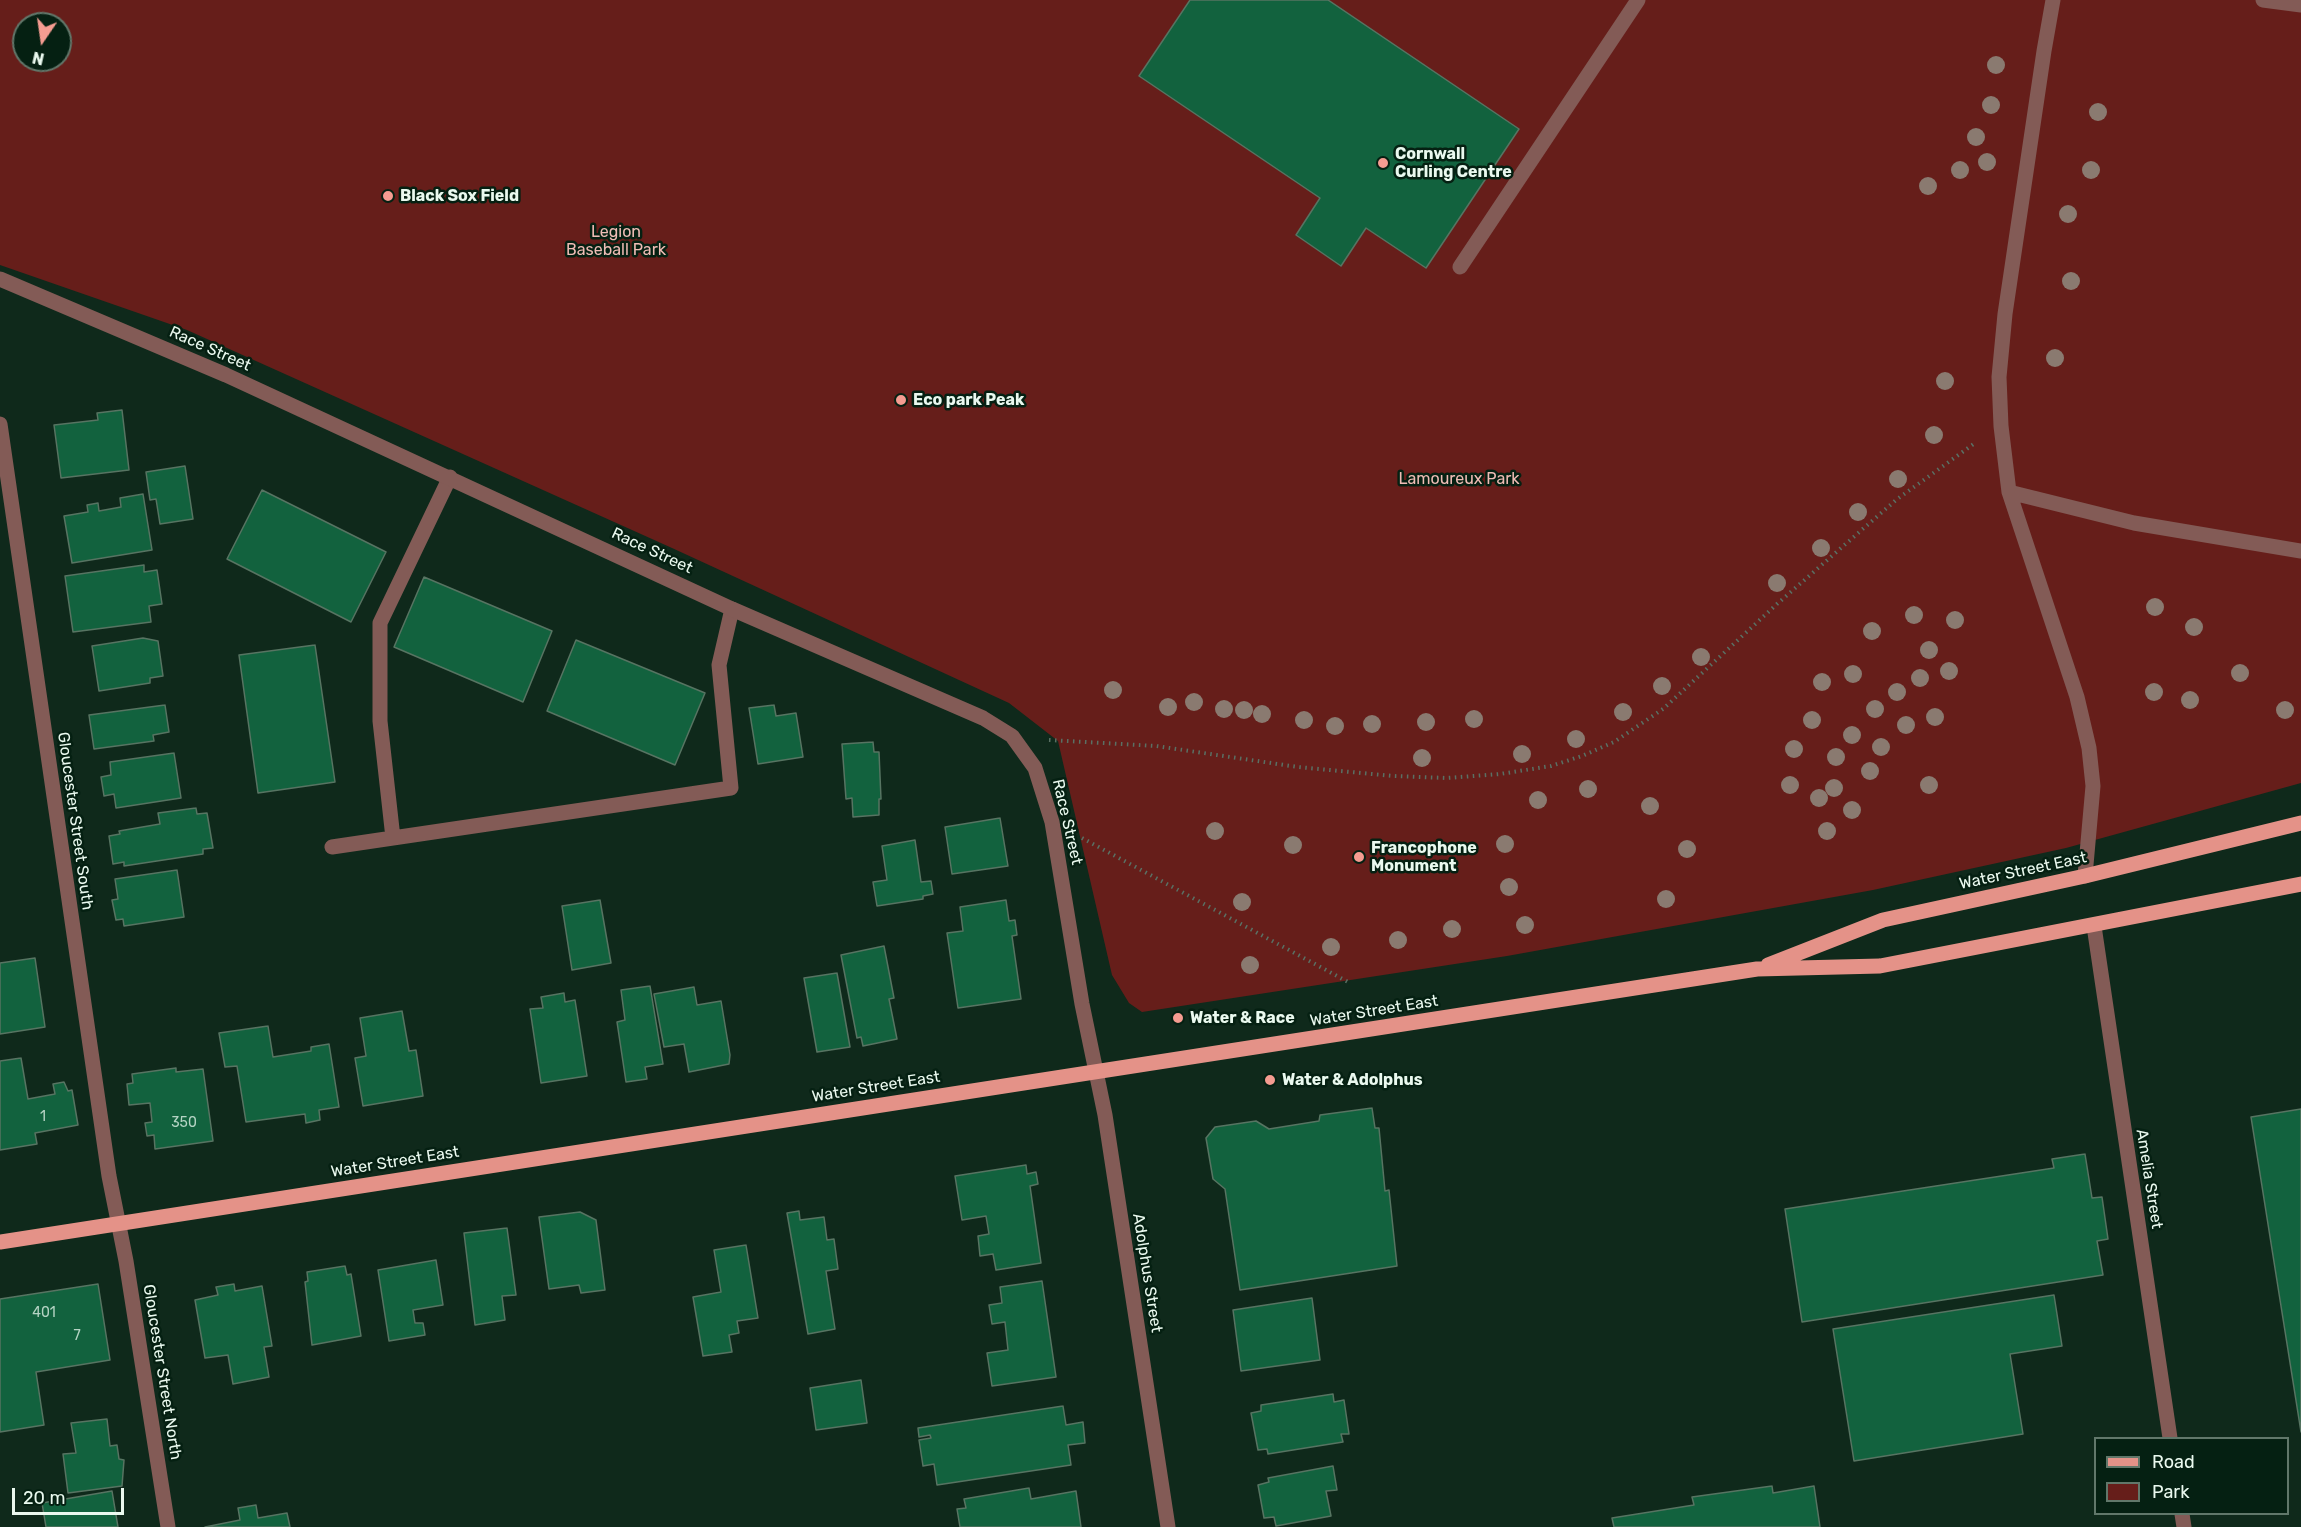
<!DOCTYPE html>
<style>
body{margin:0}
#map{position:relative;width:2301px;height:1527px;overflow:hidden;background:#0f291b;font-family:Rubik,sans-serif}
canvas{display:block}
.legend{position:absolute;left:2094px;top:1437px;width:195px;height:78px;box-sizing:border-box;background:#052012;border:2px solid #61776a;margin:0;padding:8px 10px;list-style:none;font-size:18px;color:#eaf9ef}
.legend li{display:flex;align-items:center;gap:12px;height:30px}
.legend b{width:30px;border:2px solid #61776a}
.north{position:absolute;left:12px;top:12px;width:60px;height:60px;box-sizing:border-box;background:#052012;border:2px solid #61776a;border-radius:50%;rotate:193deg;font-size:16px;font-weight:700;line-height:24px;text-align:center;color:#eaf9ef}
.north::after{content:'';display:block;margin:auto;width:21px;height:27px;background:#f59c91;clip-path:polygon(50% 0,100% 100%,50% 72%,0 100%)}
.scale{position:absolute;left:12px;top:1488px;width:112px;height:27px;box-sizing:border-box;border:3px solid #eaf9ef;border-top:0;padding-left:8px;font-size:18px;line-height:21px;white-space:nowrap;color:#eaf9ef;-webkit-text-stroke:4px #052012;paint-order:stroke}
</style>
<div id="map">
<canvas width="2301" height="1527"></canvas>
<ul class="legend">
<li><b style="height:8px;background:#e49288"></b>Road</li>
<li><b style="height:16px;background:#661e1a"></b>Park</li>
</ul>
<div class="north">N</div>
<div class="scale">20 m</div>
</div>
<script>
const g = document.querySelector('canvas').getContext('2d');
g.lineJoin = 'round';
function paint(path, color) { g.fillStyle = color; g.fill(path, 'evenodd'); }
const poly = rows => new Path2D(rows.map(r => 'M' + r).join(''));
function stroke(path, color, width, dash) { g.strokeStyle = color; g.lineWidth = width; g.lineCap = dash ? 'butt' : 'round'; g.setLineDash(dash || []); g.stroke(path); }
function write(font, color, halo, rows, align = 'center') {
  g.font = font + ' Rubik,sans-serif'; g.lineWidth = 5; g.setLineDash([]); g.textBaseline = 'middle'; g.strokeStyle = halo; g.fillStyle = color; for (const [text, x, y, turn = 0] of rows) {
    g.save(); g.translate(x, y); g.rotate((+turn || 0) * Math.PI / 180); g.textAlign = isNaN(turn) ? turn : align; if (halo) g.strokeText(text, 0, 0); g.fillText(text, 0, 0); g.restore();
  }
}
const green = poly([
 [0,0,2301,0,2301,783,2066,848,1873,890,1507,956,1142,1012,1129,1003,1112,975,1058,741,1009,703,672,548,187,330,0,265],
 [24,24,60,24,60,60,24,60]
]);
const building = poly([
 [1190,0,1328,0,1519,129,1426,268,1366,228,1341,266,1296,235,1320,198,1139,76,1190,0],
 [122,410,129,470,61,478,54,425,98,420,97,413,122,410],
 [185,466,193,519,160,524,156,499,150,500,146,472,185,466],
 [262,490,386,552,351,622,227,559,262,490],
 [143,494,152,550,72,563,64,516,88,512,87,505,98,503,99,511,121,507,120,498,143,494],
 [144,565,144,572,157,570,162,604,149,606,151,622,73,632,65,576,144,565],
 [424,577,552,631,523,702,394,647,424,577],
 [143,638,158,641,163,676,150,678,150,683,99,691,92,646,143,638],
 [576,640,705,693,675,765,547,711,576,640],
 [315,645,335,782,258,793,239,655,315,645],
 [165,705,169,732,153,735,154,741,94,749,89,715,165,705],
 [774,705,776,716,796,713,803,757,758,764,749,708,774,705],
 [873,742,874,752,879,752,881,799,879,799,879,815,853,817,852,798,846,799,842,744,873,742],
 [174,753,181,798,116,808,114,794,104,796,101,777,111,775,110,762,174,753],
 [196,808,197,814,207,813,213,848,203,849,203,854,124,866,124,862,113,864,109,836,120,834,119,831,160,824,158,813,196,808],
 [1000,818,1008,866,952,874,945,827,1000,818],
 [915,840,921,882,931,881,933,894,923,896,923,899,877,906,873,882,887,880,882,846,915,840],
 [177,870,184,917,124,926,123,919,116,920,112,900,118,899,115,879,177,870],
 [600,900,611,963,572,970,562,906,600,900],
 [1006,900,1009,921,1015,920,1017,935,1012,936,1021,999,958,1008,947,933,963,931,960,907,1006,900],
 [884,946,894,998,889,999,897,1039,863,1046,861,1037,857,1038,841,955,884,946],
 [35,958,45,1027,0,1034,0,963,35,958],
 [837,973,850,1047,817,1052,804,978,837,973],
 [650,986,663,1064,645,1067,647,1079,626,1082,617,1022,625,1020,621,990,650,986],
 [694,987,697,1005,721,1001,730,1055,729,1064,689,1072,684,1044,664,1047,654,994,694,987],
 [564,993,565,1002,575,1000,587,1076,541,1083,530,1009,543,1008,541,997,564,993],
 [402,1011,409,1051,416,1050,423,1096,363,1106,355,1058,366,1056,360,1018,402,1011],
 [268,1026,273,1057,311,1051,311,1047,329,1044,339,1107,319,1110,320,1120,306,1123,305,1114,246,1122,237,1066,225,1067,219,1033,268,1026],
 [21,1058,28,1099,55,1094,53,1084,64,1082,68,1091,72,1090,78,1125,35,1133,37,1144,0,1150,0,1061,21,1058],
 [176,1068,176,1072,203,1069,213,1141,155,1149,154,1135,147,1136,145,1123,152,1122,150,1103,129,1105,127,1084,133,1083,132,1074,176,1068],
 [1372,1108,1375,1128,1379,1128,1385,1191,1389,1190,1397,1266,1240,1290,1225,1189,1213,1179,1206,1138,1215,1127,1256,1121,1269,1129,1319,1121,1320,1115,1372,1108],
 [2301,1109,2301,1432,2251,1117,2301,1109],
 [2085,1154,2092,1198,2102,1197,2108,1239,2097,1241,2103,1275,1802,1322,1785,1209,2054,1168,2052,1159,2085,1154],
 [1026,1165,1027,1174,1036,1172,1038,1184,1030,1186,1041,1263,996,1270,993,1254,980,1256,978,1236,989,1234,986,1216,962,1220,955,1176,1026,1165],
 [799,1211,800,1220,824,1217,827,1240,834,1239,838,1269,826,1271,835,1329,808,1334,787,1213,799,1211],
 [580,1212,596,1220,605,1290,581,1293,579,1285,549,1289,539,1217,580,1212],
 [507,1228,516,1295,502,1296,505,1320,475,1325,464,1233,507,1228],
 [746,1245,758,1318,737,1321,739,1333,729,1335,732,1352,703,1356,693,1297,721,1292,714,1250,746,1245],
 [436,1260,443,1305,413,1310,415,1323,423,1323,425,1335,389,1341,378,1270,436,1260],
 [345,1266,347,1275,351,1274,361,1336,312,1345,305,1282,308,1281,307,1272,345,1266],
 [1042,1281,1056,1377,992,1386,987,1353,1008,1350,1005,1322,992,1324,989,1305,1002,1303,1000,1287,1042,1281],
 [98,1284,110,1360,36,1372,44,1425,0,1432,0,1299,98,1284],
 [234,1284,235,1291,262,1286,272,1346,264,1347,269,1377,233,1384,228,1355,205,1358,195,1300,218,1295,216,1287,234,1284],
 [2054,1295,2062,1346,2010,1354,2023,1434,1854,1461,1833,1329,2054,1295],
 [1312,1298,1320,1360,1241,1371,1233,1310,1312,1298],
 [861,1380,867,1423,816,1430,810,1388,861,1380],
 [1333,1394,1334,1402,1344,1400,1349,1434,1341,1434,1343,1442,1268,1454,1267,1449,1258,1450,1251,1413,1261,1411,1261,1405,1333,1394],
 [1063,1406,1066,1425,1083,1422,1085,1443,1068,1445,1071,1465,937,1485,934,1464,923,1466,919,1440,931,1438,930,1435,919,1437,918,1428,1063,1406],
 [107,1419,110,1446,117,1445,119,1459,124,1460,122,1486,68,1493,63,1454,76,1453,71,1423,107,1419],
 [1333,1466,1337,1490,1326,1491,1331,1516,1276,1526,1274,1517,1264,1518,1258,1485,1269,1482,1268,1478,1333,1466],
 [1772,1486,1773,1493,1814,1486,1820,1527,1614,1527,1612,1518,1694,1505,1692,1497,1772,1486],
 [1029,1488,1031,1499,1076,1491,1081,1527,960,1527,957,1509,966,1508,964,1499,1029,1488],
 [112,1491,118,1527,46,1527,42,1503,112,1491],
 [256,1505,258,1518,287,1513,290,1527,205,1527,240,1520,238,1508,256,1505]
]);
const path = poly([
 [1049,740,1156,746,1298,767,1393,776,1447,778,1500,774,1551,766,1582,756,1614,742,1663,709,1777,604,1896,500,1975,443],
 [1082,838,1350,983]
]);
const lane = poly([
 [2053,0,2044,51,2005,314,1999,377,2001,426,2009,492,2077,697,2089,748,2093,786,2085,876],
 [2263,0,2301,5],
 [1460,267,1638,0],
 [2009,492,2134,523,2301,551],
 [393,838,380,721,380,623,450,477],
 [332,847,731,788,719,665,732,609]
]);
const street = poly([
 [0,279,226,375,732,609,983,718,1012,736,1035,768,1052,822,1082,1004,1105,1115,1168,1527],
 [0,424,109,1176,126,1261,168,1527],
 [2094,926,2170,1438],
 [2182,1514,2184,1527]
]);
const primary = poly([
 [1768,965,1883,920,2085,876,2301,823],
 [0,1242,1757,969,1880,966,2301,884]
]);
const trees = [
 [1996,65],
 [1991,105],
 [2098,112],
 [1976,137],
 [1987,162],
 [1960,170],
 [2091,170],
 [1928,186],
 [2068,214],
 [2071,281],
 [2055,358],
 [1945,381],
 [1934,435],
 [1898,479],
 [1858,512],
 [1821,548],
 [1777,583],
 [2155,607],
 [1914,615],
 [1955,620],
 [2194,627],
 [1872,631],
 [1929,650],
 [1701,657],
 [1949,671],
 [2240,673],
 [1853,674],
 [1920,678],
 [1822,682],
 [1662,686],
 [1113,690],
 [1897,692],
 [2154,692],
 [2190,700],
 [1194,702],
 [1168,707],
 [1224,709],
 [1875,709],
 [1244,710],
 [2285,710],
 [1623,712],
 [1262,714],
 [1935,717],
 [1474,719],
 [1304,720],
 [1812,720],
 [1426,722],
 [1372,724],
 [1906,725],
 [1335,726],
 [1852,735],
 [1576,739],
 [1881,747],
 [1794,749],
 [1522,754],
 [1836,757],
 [1422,758],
 [1870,771],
 [1790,785],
 [1929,785],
 [1834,788],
 [1588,789],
 [1819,798],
 [1538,800],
 [1650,806],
 [1852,810],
 [1215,831],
 [1827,831],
 [1505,844],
 [1293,845],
 [1687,849],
 [1509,887],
 [1666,899],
 [1242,902],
 [1525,925],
 [1452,929],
 [1398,940],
 [1331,947],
 [1250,965]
];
const markers = [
 [1383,163,6,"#f59c91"],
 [388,196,6,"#f59c91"],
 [901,400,6,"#f59c91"],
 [1359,857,6,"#f59c91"],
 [1178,1018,6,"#f59c91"],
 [1270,1080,6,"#f59c91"]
];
const numberNames = [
 ["1",43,1117],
 ["350",184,1123],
 ["401",44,1313],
 ["7",77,1336]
];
const poiNames = [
 ["Cornwall",1395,154],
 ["Curling Centre",1395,172],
 ["Black Sox Field",400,196],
 ["Eco park Peak",913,400],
 ["Francophone",1371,848],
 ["Monument",1371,866],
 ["Water & Race",1190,1018],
 ["Water & Adolphus",1282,1080]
];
const parkNames = [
 ["Legion",616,232],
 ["Baseball Park",616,250],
 ["Lamoureux Park",1459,479]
];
const streetNames = [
 ["Race Street",210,349,24],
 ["Race Street",652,551,25],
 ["Gloucester Street South",75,821,82],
 ["Race Street",1067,822,77],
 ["Water Street East",2023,871,-12],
 ["Water Street East",1374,1011,-9],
 ["Water Street East",876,1087,-9],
 ["Water Street East",395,1162,-9],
 ["Amelia Street",2149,1179,81],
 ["Adolphus Street",1147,1273,81],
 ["Gloucester Street North",162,1372,81]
];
paint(green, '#661e1a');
paint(building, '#12623e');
stroke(building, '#577462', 1.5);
stroke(path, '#5a7064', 4, [1.5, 4.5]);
stroke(lane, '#835b56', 15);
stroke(street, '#835b56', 15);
stroke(primary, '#e49288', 15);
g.fillStyle = '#8a7a70';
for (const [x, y] of trees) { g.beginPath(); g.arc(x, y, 9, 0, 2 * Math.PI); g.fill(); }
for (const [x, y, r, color] of markers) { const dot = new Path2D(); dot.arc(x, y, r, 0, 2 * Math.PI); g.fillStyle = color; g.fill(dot); stroke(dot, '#052012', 2); }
write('14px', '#b4d3c3', null, numberNames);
write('bold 16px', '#eaf9ef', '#052012', poiNames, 'left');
write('16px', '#efbcb5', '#052012', parkNames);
write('16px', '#eaf9ef', '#052012', streetNames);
</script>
